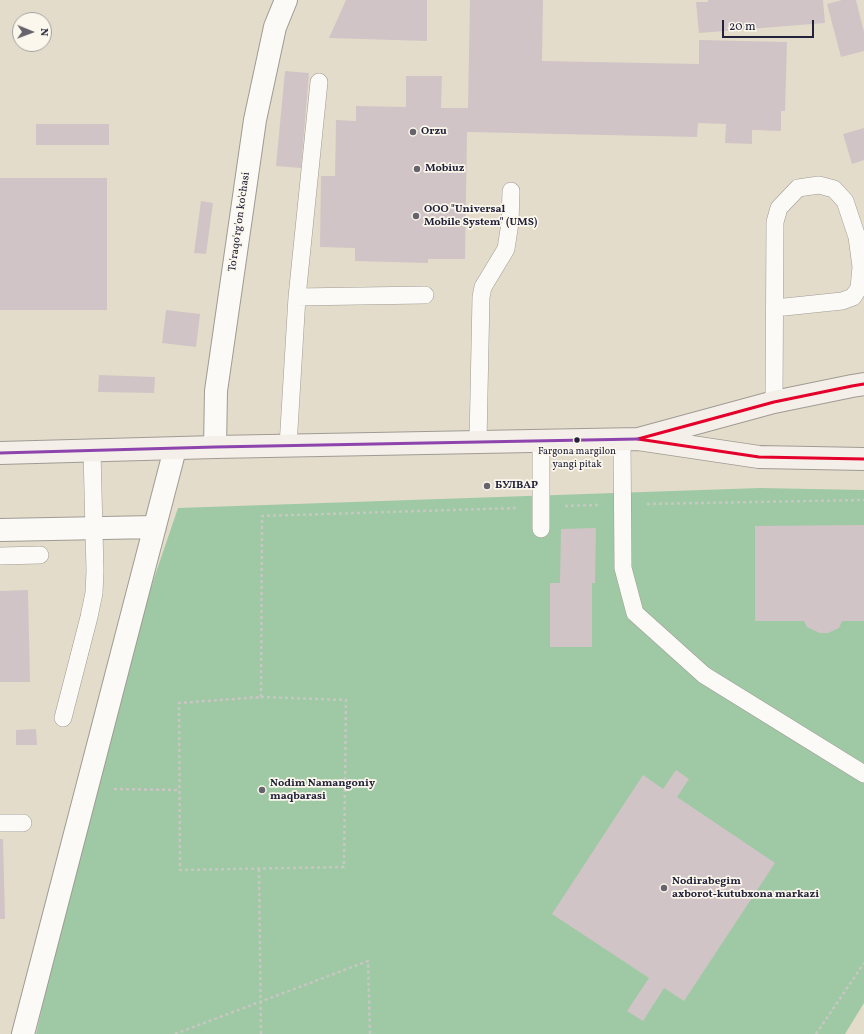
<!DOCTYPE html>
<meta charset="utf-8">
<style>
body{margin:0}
#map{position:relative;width:864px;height:1034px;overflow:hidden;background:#e4dcca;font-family:Vollkorn,serif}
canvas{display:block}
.north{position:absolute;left:12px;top:12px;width:40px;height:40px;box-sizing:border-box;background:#fbf7ec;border:1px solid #a4a2a5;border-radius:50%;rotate:91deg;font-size:11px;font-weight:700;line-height:16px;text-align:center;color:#22223b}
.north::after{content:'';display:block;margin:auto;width:14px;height:18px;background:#66636d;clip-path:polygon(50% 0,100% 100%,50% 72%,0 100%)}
.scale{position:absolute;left:722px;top:20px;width:92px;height:18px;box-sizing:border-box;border:2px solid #22223b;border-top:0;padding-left:5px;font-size:12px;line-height:14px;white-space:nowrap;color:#22223b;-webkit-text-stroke:3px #fbf7ec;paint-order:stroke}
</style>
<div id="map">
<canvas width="864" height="1034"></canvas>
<div class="north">N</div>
<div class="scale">20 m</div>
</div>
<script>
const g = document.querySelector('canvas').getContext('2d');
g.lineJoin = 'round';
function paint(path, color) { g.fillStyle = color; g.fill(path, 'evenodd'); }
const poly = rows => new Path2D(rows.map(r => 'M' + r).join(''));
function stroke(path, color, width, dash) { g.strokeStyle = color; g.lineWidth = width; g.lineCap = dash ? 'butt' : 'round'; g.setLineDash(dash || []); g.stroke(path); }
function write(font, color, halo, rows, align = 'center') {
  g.font = font + ' Vollkorn,serif'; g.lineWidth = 3.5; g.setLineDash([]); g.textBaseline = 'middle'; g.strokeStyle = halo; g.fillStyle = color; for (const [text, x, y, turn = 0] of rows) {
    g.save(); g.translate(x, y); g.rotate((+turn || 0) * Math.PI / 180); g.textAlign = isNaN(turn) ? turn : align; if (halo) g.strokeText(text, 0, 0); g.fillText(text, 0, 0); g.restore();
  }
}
const forest = poly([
 [760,488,864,490,864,1003,845,1034,36,1034,82,834,150,590,178,508]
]);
const building = poly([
 [346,0,427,0,427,41,329,38],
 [470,0,543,0,542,61,699,64,699,40,787,42,785,111,781,111,781,131,752,130,752,144,725,143,726,124,698,123,697,137,467,132,465,259,428,259,428,263,355,261,355,248,320,247,321,176,335,176,336,120,356,121,356,106,406,107,406,76,442,76,441,108,468,108],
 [708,0,823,0,825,23,699,33,696,2,708,2],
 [842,0,856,0,864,32,864,51,841,57,827,4],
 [285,71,309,73,301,168,276,166],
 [36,124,109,124,109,145,36,145],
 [864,128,864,160,852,164,843,134],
 [0,178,107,178,107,310,0,310],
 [201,201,213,203,206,254,194,253],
 [166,310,200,314,196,347,162,343],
 [99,375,155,377,154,393,98,392],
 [864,525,864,621,842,621,839,628,828,633,820,633,811,629,807,627,804,621,755,621,755,526],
 [596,528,595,583,592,583,592,647,550,647,550,583,560,583,561,529],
 [28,590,30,682,0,682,0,591],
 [36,729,37,745,16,745,16,730],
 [676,770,689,779,677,797,775,863,684,1001,664,988,643,1021,627,1011,649,978,552,914,643,775,663,789],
 [0,839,3,839,5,919,0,919]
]);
const path = poly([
 [647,504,864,500],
 [565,506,598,505],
 [261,697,262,516,516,508],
 [261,697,346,700,344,867,180,870,179,703,261,697],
 [114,789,179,790],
 [259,869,261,1034],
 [175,1034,368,961,370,1034],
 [816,1034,864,963]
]);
const service = poly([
 [297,297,319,82],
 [774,402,775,222,779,208,798,188,819,185,834,189,845,201,857,237,861,267,859,288,853,297,842,301,775,308],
 [622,439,623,568,635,613,704,675,864,774],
 [478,442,481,297,483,287,506,249,510,223,511,191],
 [288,446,297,297,425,295],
 [541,529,541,441],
 [0,556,40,555],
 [63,718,89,617,94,593,95,571,92,451],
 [0,823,23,823]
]);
const minor = poly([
 [0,530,155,527],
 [23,1034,175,449]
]);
const tertiary = poly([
 [215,447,216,391,255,120,275,27,286,0]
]);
const secondary = poly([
 [864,384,852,386,774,402,638,439,759,457,864,459],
 [0,453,215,447,638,439]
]);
const bus1 = poly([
 [864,384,852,386,774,402,638,439,759,457,864,459]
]);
const bus2 = poly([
 [0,453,215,447,638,439]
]);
const markers = [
 [413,132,4,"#66636d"],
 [417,169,4,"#66636d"],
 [416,216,4,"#66636d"],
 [577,440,3.5,"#22223b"],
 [487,486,4,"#66636d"],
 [262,790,4,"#66636d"],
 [664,888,4,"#66636d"]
];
const busNames = [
 ["Fargona margilon",577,452],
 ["yangi pitak",577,465]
];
const poiNames = [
 ["Orzu",421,132],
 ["Mobiuz",425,169],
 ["ООО \"Universal",424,210],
 ["Mobile System\" (UMS)",424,223],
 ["БУЛВАР",495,486],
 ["Nodim Namangoniy",270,784],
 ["maqbarasi",270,797],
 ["Nodirabegim",672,882],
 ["axborot-kutubxona markazi",672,895]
];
const streetNames = [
 ["To'raqo'rg'on ko'chasi",240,222,-82]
];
paint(forest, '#9fc9a5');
paint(building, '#d1c4c6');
stroke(service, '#9f9b94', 18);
stroke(minor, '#9f9b94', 24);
stroke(tertiary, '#9f9b94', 24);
stroke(secondary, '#9f9b94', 24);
stroke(path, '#c7c6c3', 2.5, [3, 3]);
stroke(service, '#fbfaf7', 17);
stroke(minor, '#fbfaf7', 22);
stroke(tertiary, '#fbfaf7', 22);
stroke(secondary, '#f4f0e9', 22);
stroke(bus1, '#e4002b', 3);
stroke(bus2, '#8e44ad', 3);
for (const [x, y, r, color] of markers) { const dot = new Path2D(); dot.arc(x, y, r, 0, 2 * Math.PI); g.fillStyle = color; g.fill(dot); stroke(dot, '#fbf7ec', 1.5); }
write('10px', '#22223b', '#fbf7ec', busNames);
write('bold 11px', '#22223b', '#fbf7ec', poiNames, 'left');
write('11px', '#22223b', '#fbf7ec', streetNames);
</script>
